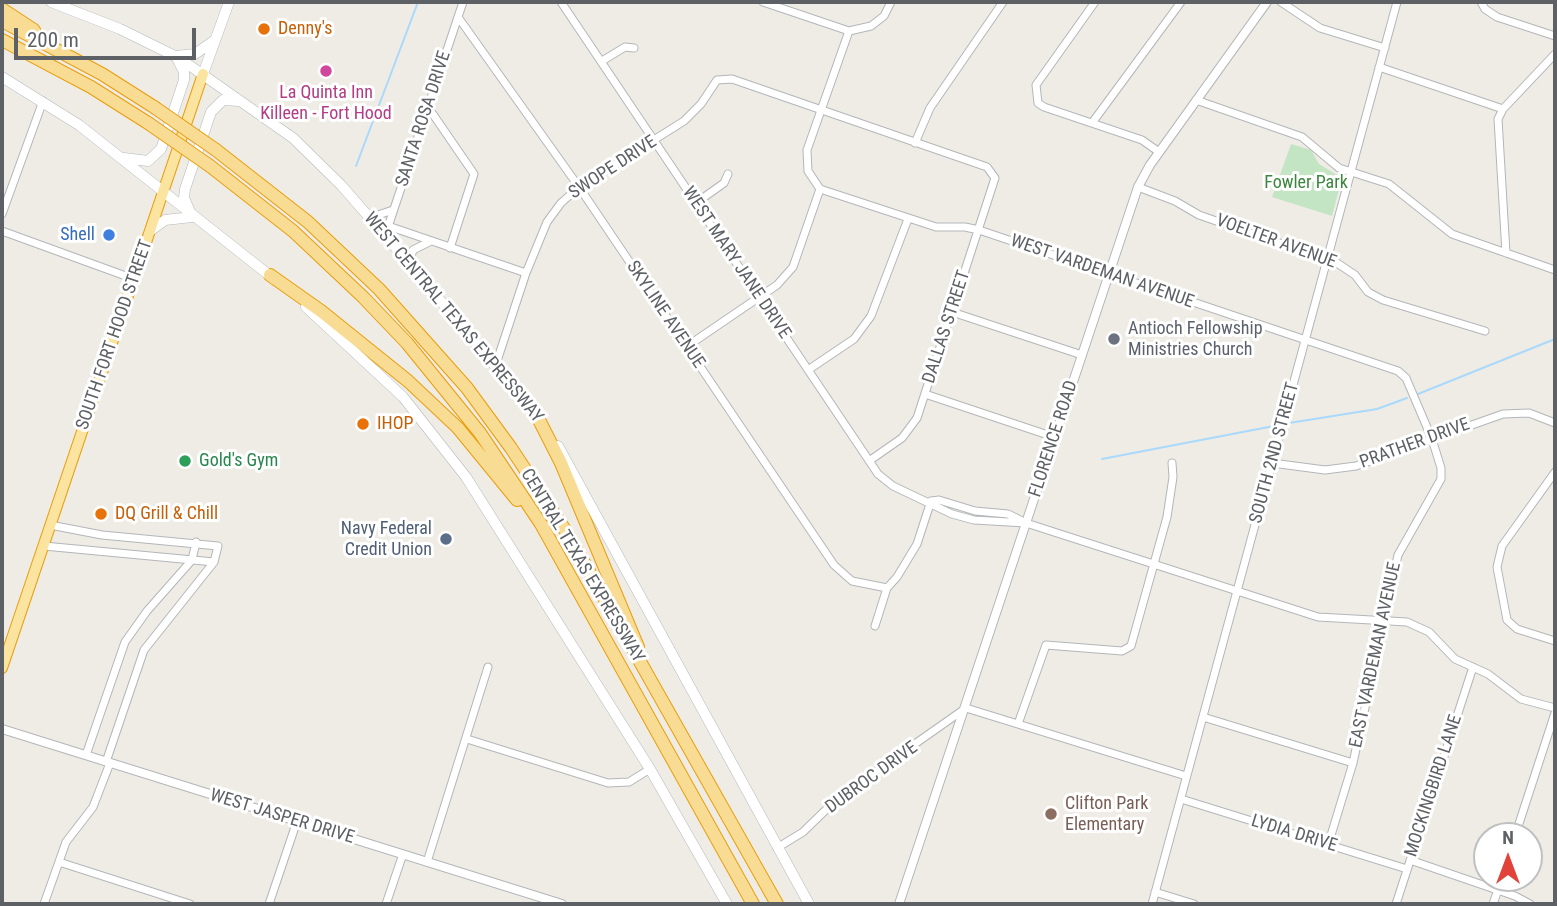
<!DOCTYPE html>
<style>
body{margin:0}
#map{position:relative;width:1557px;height:906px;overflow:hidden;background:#efece5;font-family:"Roboto Condensed",sans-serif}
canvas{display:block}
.frame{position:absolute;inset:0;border:4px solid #5d6165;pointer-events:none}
.north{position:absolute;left:1473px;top:822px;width:70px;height:70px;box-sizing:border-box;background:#fff;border:2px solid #bec0c1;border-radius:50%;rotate:0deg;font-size:19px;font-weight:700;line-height:28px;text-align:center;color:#5d6165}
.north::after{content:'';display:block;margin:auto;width:24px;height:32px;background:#e14239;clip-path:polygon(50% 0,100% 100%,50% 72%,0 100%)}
.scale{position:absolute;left:14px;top:28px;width:182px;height:32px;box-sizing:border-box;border:4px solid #5d6165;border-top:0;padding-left:9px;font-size:21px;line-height:24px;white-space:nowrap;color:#5d6165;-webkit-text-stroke:5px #fff;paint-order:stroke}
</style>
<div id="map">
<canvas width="1557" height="906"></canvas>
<div class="frame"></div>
<div class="north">N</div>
<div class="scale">200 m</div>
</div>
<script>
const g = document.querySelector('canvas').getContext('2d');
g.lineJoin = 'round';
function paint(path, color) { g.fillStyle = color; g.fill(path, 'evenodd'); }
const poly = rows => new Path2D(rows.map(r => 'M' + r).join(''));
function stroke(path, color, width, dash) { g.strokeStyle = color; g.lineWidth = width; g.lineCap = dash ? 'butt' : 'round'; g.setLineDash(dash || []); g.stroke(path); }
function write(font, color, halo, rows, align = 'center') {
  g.font = font + ' "Roboto Condensed",sans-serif'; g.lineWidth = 6; g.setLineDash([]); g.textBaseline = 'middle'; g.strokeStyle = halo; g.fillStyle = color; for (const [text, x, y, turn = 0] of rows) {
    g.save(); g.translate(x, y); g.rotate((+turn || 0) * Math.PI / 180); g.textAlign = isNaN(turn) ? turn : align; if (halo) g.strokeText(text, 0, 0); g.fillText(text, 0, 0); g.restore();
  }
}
const green = poly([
 [1291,144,1311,150,1319,164,1342,178,1332,216,1272,197]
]);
const stream = poly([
 [356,166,418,2],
 [1418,394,1555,339],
 [1289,423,1377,409,1407,398],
 [1102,459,1274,426]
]);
const minor = poly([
 [561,2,878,474,893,486,952,514,974,520,1026,523],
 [763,2,849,31],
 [1095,2,1036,85,1038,103,1044,107,1142,140,1159,152],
 [1281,2,1320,28,1385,48],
 [1481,2,1485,9,1497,17,1555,36],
 [458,17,579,187,834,565,852,581,887,588],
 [602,61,625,47,634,48],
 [1379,67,1503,109],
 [1196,100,1302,137,1339,168,1389,184,1452,234,1555,270],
 [428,107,474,174,450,248],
 [1092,123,1181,2],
 [915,143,930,108,1003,2],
 [1138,187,1175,201,1199,215,1337,263,1355,275,1368,292,1383,300,1485,331],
 [820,189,936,227,965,227,979,230,1398,371,1406,378,1432,439,1441,468,1441,479,1398,555,1353,763,1328,845],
 [820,189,808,171,807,150,849,31,871,26,884,16,891,2],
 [696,203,724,183,728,174],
 [2,214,43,101],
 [369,218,393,210],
 [388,226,526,273],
 [2,231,134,279],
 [385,236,463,2],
 [1506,253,1498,119,1503,109,1555,54],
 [409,263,413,250,431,241],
 [952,312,1082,355],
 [686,347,777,285,793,267,820,189],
 [496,364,526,273,547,222,561,203,579,187,684,121,701,104,717,80,732,79,987,167,995,178,917,418,902,438,869,461],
 [808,370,854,339,871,316,908,219],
 [925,394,1054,437],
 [1272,463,1325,470,1356,466,1503,414,1529,413,1555,423],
 [1555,472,1502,546,1497,567,1507,620,1517,629,1555,641],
 [931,501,939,500,975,511,1008,514,1026,523,1318,617,1407,622,1429,632,1455,659,1488,674,1521,699,1555,708],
 [50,525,102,535,218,546,214,562,144,650,106,762],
 [44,546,214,562],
 [875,626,887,588,897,577,917,544,931,501],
 [1203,717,1353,763],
 [1018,724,1046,645,1122,651,1131,646,1167,517,1173,477,1172,463],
 [467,739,608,783,629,782,650,769],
 [86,755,125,642,147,611,192,560,196,542],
 [1181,799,1407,869],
 [1515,836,1555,713],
 [777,848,803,832,838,798,966,708,1186,776],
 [1410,860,1515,896,1530,904],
 [59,862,190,904],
 [427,862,488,667],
 [1155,892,1194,904],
 [44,904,66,842,93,807,110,763],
 [269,904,297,821],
 [386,904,403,854],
 [1152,904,1397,2],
 [1396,904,1473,667],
 [1493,904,1502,878]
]);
const tertiary = poly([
 [2,729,562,904],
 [899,904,1138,187,1150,165,1267,2]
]);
const secondary = poly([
 [51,2,120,29,179,58,293,138,341,185,409,263,540,420],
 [176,56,195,54,215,40],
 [203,74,229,2],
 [2,77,79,125,274,279],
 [124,158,148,161,161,149,184,80,184,72,177,58],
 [191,214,184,198,185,189,211,112,223,100,239,101],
 [150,231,165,220,192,217],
 [306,307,403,397,466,477,650,769,727,904],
 [558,446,809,904]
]);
const trunk = poly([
 [2,668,203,74]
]);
const motorway = poly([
 [2,9,34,30],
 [2,21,102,74,154,107],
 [2,40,91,87,148,123],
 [216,150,308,222,379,289,467,388,511,448,569,536,777,904],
 [210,166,293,231,363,297,407,343,480,433,541,524,753,904],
 [270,275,321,311,408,381,458,428,517,500],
 [536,414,561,463,638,647]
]);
const motorwayBridge = poly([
 [154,107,216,150],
 [148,123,210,166]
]);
const markers = [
 [264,29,7,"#e8710a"],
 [326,71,7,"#d1479c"],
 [109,235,7,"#3f7fe0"],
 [1114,339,7,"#6b7280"],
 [363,424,7,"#e8710a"],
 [185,461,7,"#2e9e5b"],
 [101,514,7,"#e8710a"],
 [446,539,7,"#5c6f8a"],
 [1051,814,7,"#8d6e63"]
];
const foodNames = [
 ["Denny's",278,29],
 ["IHOP",377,424],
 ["DQ Grill & Chill",115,514]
];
const hotelNames = [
 ["La Quinta Inn",326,93],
 ["Killeen - Fort Hood",326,114]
];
const streetNames = [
 ["SANTA ROSA DRIVE",424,119,-72],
 ["SWOPE DRIVE",613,168,-33],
 ["VOELTER AVENUE",1276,242,20],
 ["WEST MARY JANE DRIVE",736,263,56],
 ["WEST VARDEMAN AVENUE",1102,272,19],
 ["SKYLINE AVENUE",665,315,56],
 ["WEST CENTRAL TEXAS EXPRESSWAY",453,318,50],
 ["DALLAS STREET",947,327,-72],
 ["SOUTH FORT HOOD STREET",115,335,-71],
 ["FLORENCE ROAD",1054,439,-72],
 ["PRATHER DRIVE",1415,444,-20],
 ["SOUTH 2ND STREET",1275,453,-75],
 ["CENTRAL TEXAS EXPRESSWAY",582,566,59],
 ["EAST VARDEMAN AVENUE",1376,655,-78],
 ["DUBROC DRIVE",872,778,-36],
 ["MOCKINGBIRD LANE",1434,786,-72],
 ["WEST JASPER DRIVE",282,817,17],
 ["LYDIA DRIVE",1294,834,17]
];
const parkNames = [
 ["Fowler Park",1306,183]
];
const shopNames = [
 ["Shell",95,235]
];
const worshipNames = [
 ["Antioch Fellowship",1128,329],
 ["Ministries Church",1128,350]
];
const leisureNames = [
 ["Gold's Gym",199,461]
];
const serviceNames = [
 ["Navy Federal",432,529],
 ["Credit Union",432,550]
];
const educationNames = [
 ["Clifton Park",1065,804],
 ["Elementary",1065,825]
];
paint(green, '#c4e5c3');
stroke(stream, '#a9d9fb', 2);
stroke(minor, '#b3b6b9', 9);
stroke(tertiary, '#b3b6b9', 10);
stroke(secondary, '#b4b8bc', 11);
stroke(trunk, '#e99e0c', 12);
stroke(motorway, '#e99e0c', 14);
stroke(minor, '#fff', 7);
stroke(tertiary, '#fff', 8);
stroke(secondary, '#fff', 10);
stroke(trunk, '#fae4a0', 10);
stroke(motorway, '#f8dc93', 12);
stroke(motorwayBridge, '#e99e0c', 14, []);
stroke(motorwayBridge, '#f8dc93', 12);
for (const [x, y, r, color] of markers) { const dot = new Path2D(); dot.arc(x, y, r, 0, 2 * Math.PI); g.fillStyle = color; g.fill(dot); stroke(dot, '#fff', 2.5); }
write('18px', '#c56008', '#fff', foodNames, 'left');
write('18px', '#b23c85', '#fff', hotelNames);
write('18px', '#5d6165', '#fff', streetNames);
write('18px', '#3b863c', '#fff', parkNames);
write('18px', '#366cbe', '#fff', shopNames, 'right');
write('18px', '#5b616d', '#fff', worshipNames, 'left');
write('18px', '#27864d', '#fff', leisureNames, 'left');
write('18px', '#4e5e75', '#fff', serviceNames, 'right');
write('18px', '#785e54', '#fff', educationNames, 'left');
</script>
